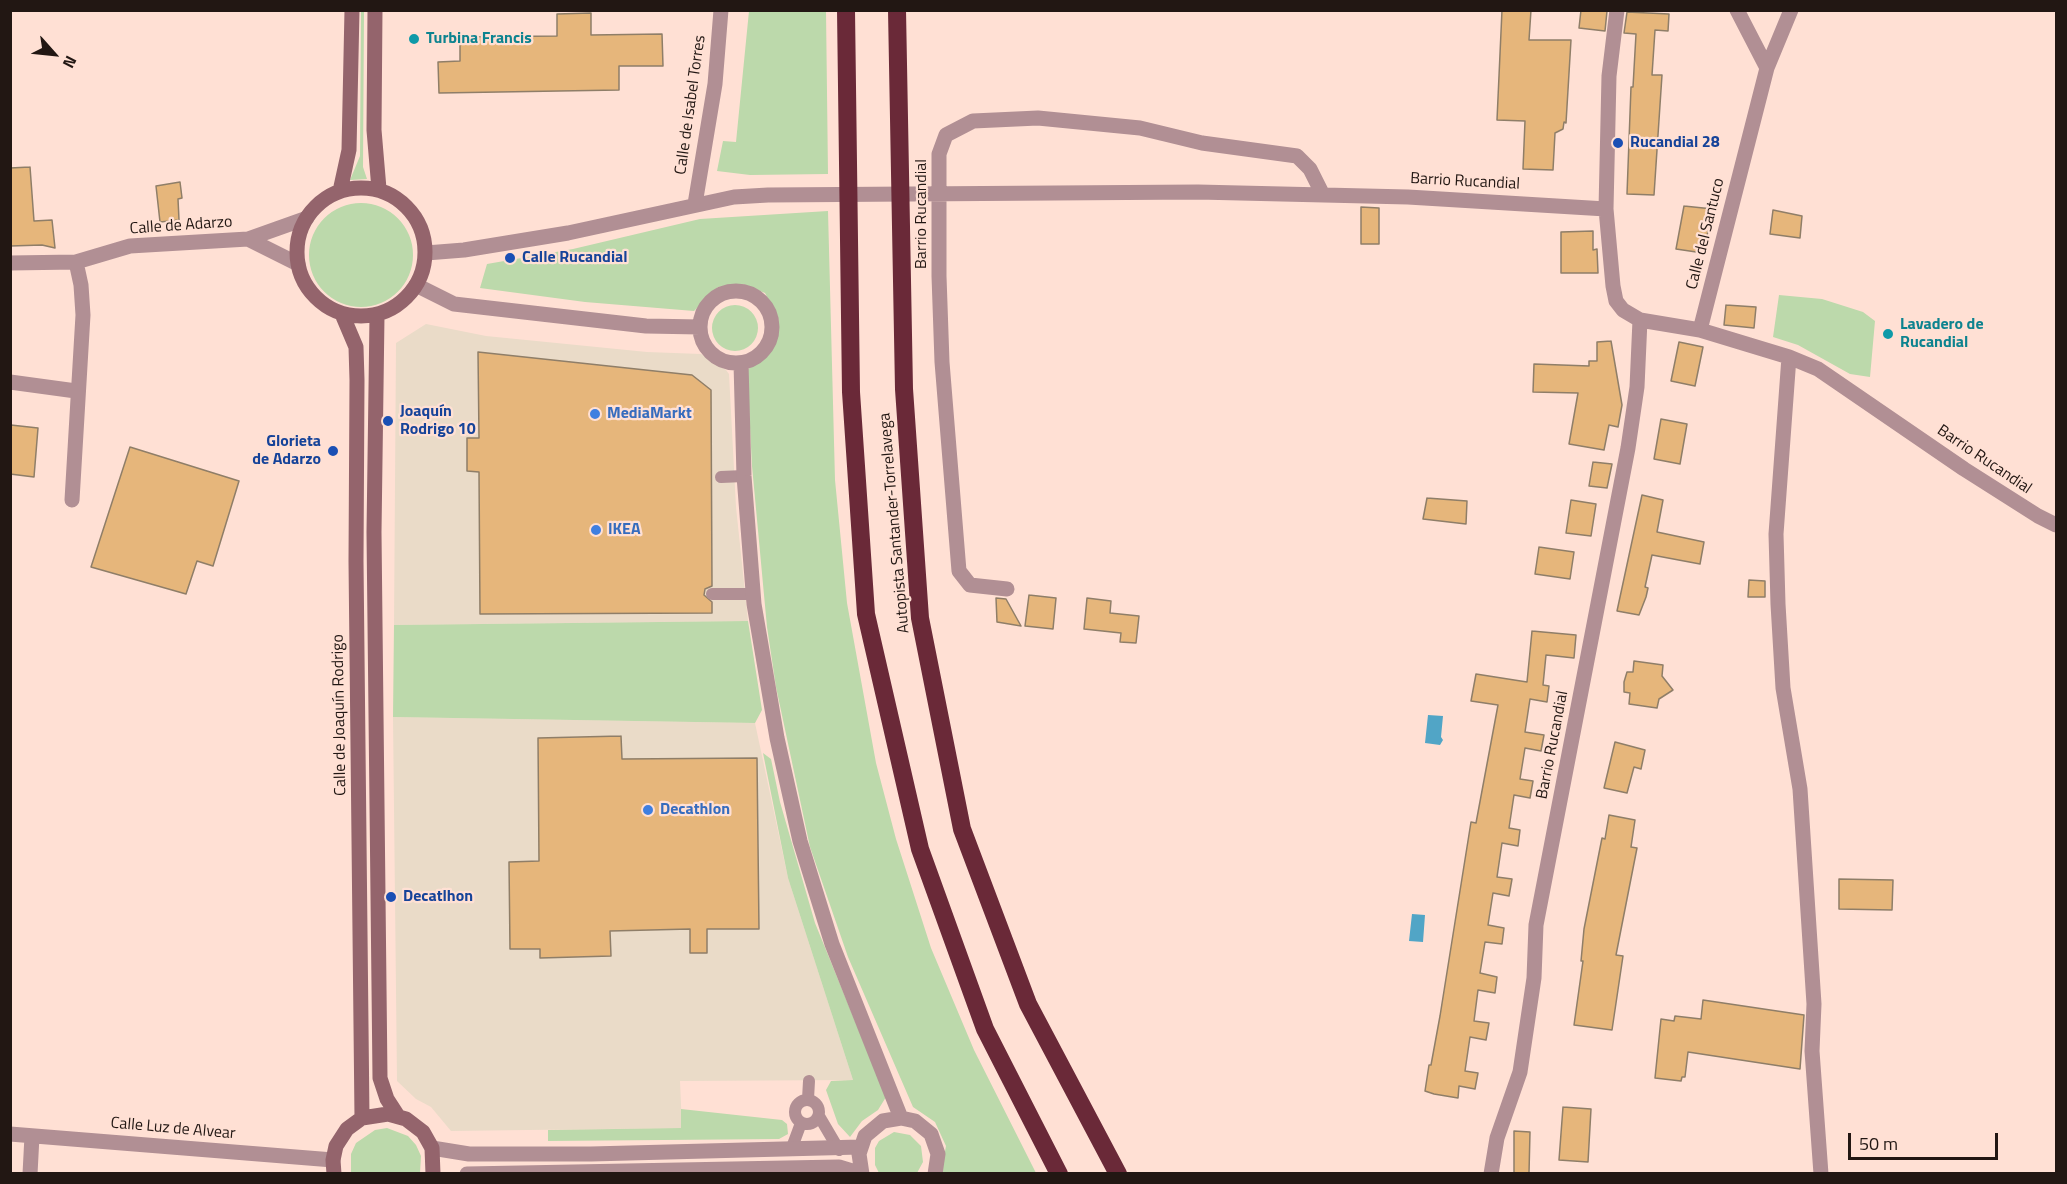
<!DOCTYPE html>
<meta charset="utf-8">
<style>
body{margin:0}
#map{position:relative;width:2067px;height:1184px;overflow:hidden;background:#ffe0d4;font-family:"Titillium Web",sans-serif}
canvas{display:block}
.frame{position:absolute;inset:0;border:12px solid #221713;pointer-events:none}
.north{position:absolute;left:24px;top:24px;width:60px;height:60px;-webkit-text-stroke:4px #ffe0d4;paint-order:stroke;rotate:117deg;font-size:16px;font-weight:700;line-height:24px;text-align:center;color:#221713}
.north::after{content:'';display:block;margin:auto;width:21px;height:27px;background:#221713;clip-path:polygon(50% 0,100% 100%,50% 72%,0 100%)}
.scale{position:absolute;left:1848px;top:1133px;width:150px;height:27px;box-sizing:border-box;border:3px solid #221713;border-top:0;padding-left:8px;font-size:18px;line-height:21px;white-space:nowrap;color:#221713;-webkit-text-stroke:4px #ffe0d4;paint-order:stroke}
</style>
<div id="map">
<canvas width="2067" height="1184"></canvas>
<div class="frame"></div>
<div class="north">N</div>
<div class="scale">50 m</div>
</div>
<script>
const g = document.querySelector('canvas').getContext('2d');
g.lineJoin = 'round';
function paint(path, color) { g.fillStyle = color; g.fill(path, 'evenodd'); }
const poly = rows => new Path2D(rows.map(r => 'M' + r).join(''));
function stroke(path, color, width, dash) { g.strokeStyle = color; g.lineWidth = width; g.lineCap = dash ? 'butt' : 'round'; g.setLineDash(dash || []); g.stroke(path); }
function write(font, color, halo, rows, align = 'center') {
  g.font = font + ' "Titillium Web",sans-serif'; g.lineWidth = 4.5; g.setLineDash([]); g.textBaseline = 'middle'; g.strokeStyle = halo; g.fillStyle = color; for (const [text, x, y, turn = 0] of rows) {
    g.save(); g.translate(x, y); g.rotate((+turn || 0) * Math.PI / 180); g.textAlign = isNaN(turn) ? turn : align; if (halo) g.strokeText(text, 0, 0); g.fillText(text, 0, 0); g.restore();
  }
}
const commercial = poly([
 [426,324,486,336,647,352,701,354,726,370,729,374,736,507,748,621,394,625,396,343],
 [393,717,755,723,788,878,853,1080,680,1081,682,1128,451,1131,431,1107,416,1099,397,1081]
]);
const green = poly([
 [361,11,364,11,363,167,367,179,350,180,360,156],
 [749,11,826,11,828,174,750,175,717,171,723,141,736,142],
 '309 255a52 52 0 1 1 104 0a52 52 0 1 1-104 0Z',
 [828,211,835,480,847,603,876,763,896,839,931,948,974,1050,1036,1173,941,1173,946,1146,935,1122,913,1107,848,957,810,847,776,687,767,627,752,466,747,370,770,353,779,325,778,317,765,293,743,284,718,287,694,311,585,302,480,288,487,264,573,249,700,219],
 [1779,295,1822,299,1863,312,1875,321,1870,377,1850,374,1798,345,1773,337],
 '712 328a23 23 0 1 1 46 0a23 23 0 1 1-46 0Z',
 [748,621,762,710,755,723,393,717,394,625],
 [763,753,771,759,780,802,815,923,886,1097,878,1110,862,1121,850,1137,838,1124,826,1090,831,1081,853,1080,788,878],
 [681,1109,782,1120,787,1124,788,1134,779,1139,548,1141,548,1130,681,1128],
 [387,1128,408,1136,416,1145,421,1156,420,1173,351,1173,351,1154,356,1143,375,1130],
 [894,1132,910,1135,921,1146,923,1162,917,1173,879,1173,875,1165,875,1148,879,1141]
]);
const water = poly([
 [1428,715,1443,716,1441,737,1443,740,1440,745,1425,743],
 [1412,914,1425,915,1423,942,1409,941]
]);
const building = poly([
 [1502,10,1531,10,1529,40,1571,40,1566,123,1564,122,1563,129,1555,133,1553,170,1523,169,1525,121,1497,120,1502,10],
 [1581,10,1607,11,1605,31,1579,28,1581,10],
 [1627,12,1669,14,1668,31,1655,30,1652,75,1662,75,1654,195,1627,194,1631,87,1633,87,1636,34,1624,33,1627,12],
 [591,13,591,35,662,34,663,66,619,66,619,90,439,93,438,62,460,61,460,37,557,36,557,14,591,13],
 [30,167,34,221,52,220,55,248,42,245,10,246,10,168,30,167],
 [180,182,182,198,178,199,179,220,160,222,156,186,180,182],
 [1684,206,1713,209,1703,253,1676,249,1684,206],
 [1361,207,1379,208,1379,244,1361,244,1361,207],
 [1773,210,1802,216,1800,238,1770,234,1773,210],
 [1593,231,1593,250,1597,249,1598,273,1561,273,1561,232,1593,231],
 [1726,305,1756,307,1754,328,1724,325,1726,305],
 [1611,341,1622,405,1618,427,1609,425,1604,450,1569,444,1578,393,1533,392,1534,364,1589,366,1589,361,1597,361,1597,342,1611,341],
 [1679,342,1703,347,1695,386,1671,381,1679,342],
 [478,352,692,375,711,390,712,586,705,589,704,595,712,602,712,613,480,614,479,472,467,471,467,438,479,438,478,352],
 [1661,419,1687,424,1680,464,1654,459,1661,419],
 [11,425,38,428,34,477,10,474,11,425],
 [130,447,239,481,213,566,197,561,186,594,91,567,130,447],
 [1593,462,1612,464,1607,488,1589,486,1593,462],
 [1642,495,1663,500,1657,532,1704,542,1700,564,1652,555,1645,587,1648,588,1646,597,1639,615,1617,611,1642,495],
 [1427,498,1467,501,1466,524,1423,519,1427,498],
 [1571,500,1596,504,1591,536,1566,533,1571,500],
 [1539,547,1574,552,1570,579,1535,574,1539,547],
 [1749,580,1765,581,1765,597,1748,597,1749,580],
 [1029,595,1056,598,1053,629,1025,626,1029,595],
 [996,598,1006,599,1021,626,997,622,996,598],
 [1087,598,1111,601,1110,613,1139,616,1136,643,1120,642,1121,633,1084,629,1087,598],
 [1532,631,1576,635,1574,658,1546,655,1543,685,1549,686,1547,702,1530,699,1525,732,1544,735,1541,751,1525,748,1520,779,1533,781,1530,798,1514,795,1509,828,1520,830,1518,846,1502,843,1497,877,1512,879,1509,896,1493,893,1488,925,1504,928,1502,944,1485,942,1480,973,1497,977,1495,993,1478,990,1474,1021,1489,1023,1486,1040,1470,1037,1465,1071,1478,1073,1475,1089,1459,1086,1458,1098,1434,1094,1425,1091,1429,1065,1431,1065,1440,1016,1471,822,1476,823,1498,705,1471,701,1476,674,1527,682,1532,631],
 [1634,661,1663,665,1662,676,1673,690,1659,699,1657,708,1629,704,1630,693,1624,692,1624,682,1627,672,1633,672,1634,661],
 [621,736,622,759,757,758,759,929,707,929,707,953,690,953,690,929,610,931,611,956,540,958,540,949,510,949,509,862,539,861,538,738,621,736],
 [1615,742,1645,750,1641,769,1634,767,1627,793,1604,788,1615,742],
 [1609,815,1635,820,1631,847,1637,848,1616,955,1623,956,1612,1030,1574,1025,1583,961,1581,961,1584,929,1602,838,1605,839,1609,815],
 [1839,879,1893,880,1892,910,1839,909,1839,879],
 [1703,1000,1804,1015,1800,1069,1688,1052,1685,1077,1682,1077,1681,1081,1655,1078,1661,1019,1674,1021,1675,1016,1701,1019,1703,1000],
 [1563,1107,1591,1109,1588,1162,1559,1160,1563,1107],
 [1514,1131,1530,1132,1529,1173,1514,1173,1514,1131]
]);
const service = poly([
 [721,477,744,476],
 [712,594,753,594],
 [808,1099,809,1081],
 '795 1112a12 12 0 1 1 24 0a12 12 0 1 1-24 0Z',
 [819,1116,839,1150],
 [791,1150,801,1123]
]);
const minor = poly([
 [1617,10,1609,76,1606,209,1613,286,1616,301,1623,310,1640,320,1700,330,1789,357,1818,369,1964,469,2038,516,2056,525],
 [1737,10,1767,68],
 [695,204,715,84,721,10],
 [248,239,298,264],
 [426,253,464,250,568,233,734,197,768,195,1198,192,1408,197,1606,209],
 [10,263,76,262,130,246,248,239,307,218],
 [416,285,454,304,646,326,700,327],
 '700 327a36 36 0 1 1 72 0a36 36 0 1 1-72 0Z',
 [1700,330,1767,68,1791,10],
 [1789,357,1776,534,1778,604,1783,688,1800,789,1814,1004,1812,1051,1821,1174],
 [741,363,744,476,754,604,777,738,800,841,832,944,901,1118],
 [10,382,76,391],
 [72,500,83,315,81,285,76,262],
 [1007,589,970,585,959,571,942,362,939,276,939,154,946,135,973,121,1038,118,1140,128,1202,143,1297,156,1310,169,1323,195],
 [10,1134,333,1160],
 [432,1148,469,1154,591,1154,860,1147],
 [30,1174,32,1136],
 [467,1174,839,1167,862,1174],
 [862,1174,859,1154,865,1136,883,1121,901,1118,915,1121,931,1134,938,1154,935,1174],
 [1491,1174,1497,1138,1520,1072,1534,978,1536,925,1628,448,1637,387,1640,320]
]);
const secondary = poly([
 [375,10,374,130,379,189],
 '297 252a64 64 0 1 1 128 0a64 64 0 1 1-128 0Z',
 [340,191,349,150,352,10],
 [342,314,356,347,357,380,356,561,362,1118],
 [377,316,374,532,380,1078,387,1099,398,1116],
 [334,1174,333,1160,336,1146,347,1129,362,1118,388,1114,406,1119,423,1132,432,1148,433,1174]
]);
const motorway = poly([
 [846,10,851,392,866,614,920,849,985,1029,1059,1174],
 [897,10,904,389,920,618,962,829,1028,1004,1118,1174]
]);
const markers = [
 [414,39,6,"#0f9aa8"],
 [1618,143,6,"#1a4fb4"],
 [510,258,6,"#1a4fb4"],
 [1888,334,6,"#0f9aa8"],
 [595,414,6,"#3f7fe0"],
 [388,421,6,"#1a4fb4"],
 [333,451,6,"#1a4fb4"],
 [596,530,6,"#3f7fe0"],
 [648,810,6,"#3f7fe0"],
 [391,897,6,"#1a4fb4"]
];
const cultureNames = [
 ["Turbina Francis",426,39],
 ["Lavadero de",1900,325],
 ["Rucandial",1900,343]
];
const streetNames = [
 ["Calle de Isabel Torres",691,105,-82],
 ["Barrio Rucandial",1465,182,3],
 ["Barrio Rucandial",922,214,-90],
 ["Calle de Adarzo",181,226,-4],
 ["Calle del Santuco",1706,234,-76],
 ["Barrio Rucandial",1984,460,34],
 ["Autopista Santander-Torrelavega",895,523,-95],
 ["Calle de Joaquín Rodrigo",340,715,-91],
 ["Barrio Rucandial",1553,745,-79],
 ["Calle Luz de Alvear",173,1129,5]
];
const transitNames = [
 ["Rucandial 28",1630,143],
 ["Calle Rucandial",522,258],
 ["Joaquín",400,412],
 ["Rodrigo 10",400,430],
 ["Glorieta",321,442,"right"],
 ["de Adarzo",321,460,"right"],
 ["Decatlhon",403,897]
];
const shopNames = [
 ["MediaMarkt",607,414],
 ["IKEA",608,530],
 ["Decathlon",660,810]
];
paint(commercial, '#eadbc8');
paint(green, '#bcd9ab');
paint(water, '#51a5c6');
paint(building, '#e6b67b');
stroke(building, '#8f7e68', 1.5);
stroke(service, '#b18f94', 12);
stroke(minor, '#b18f94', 15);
stroke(secondary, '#94646c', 15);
stroke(motorway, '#6a2938', 18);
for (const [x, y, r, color] of markers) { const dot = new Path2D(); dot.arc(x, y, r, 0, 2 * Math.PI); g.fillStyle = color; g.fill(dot); stroke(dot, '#ffe0d4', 2); }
write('bold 16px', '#0d838f', '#ffe0d4', cultureNames, 'left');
write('16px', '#221713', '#ffe0d4', streetNames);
write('bold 16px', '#164399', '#ffe0d4', transitNames, 'left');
write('bold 16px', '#366cbe', '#ffe0d4', shopNames, 'left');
</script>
